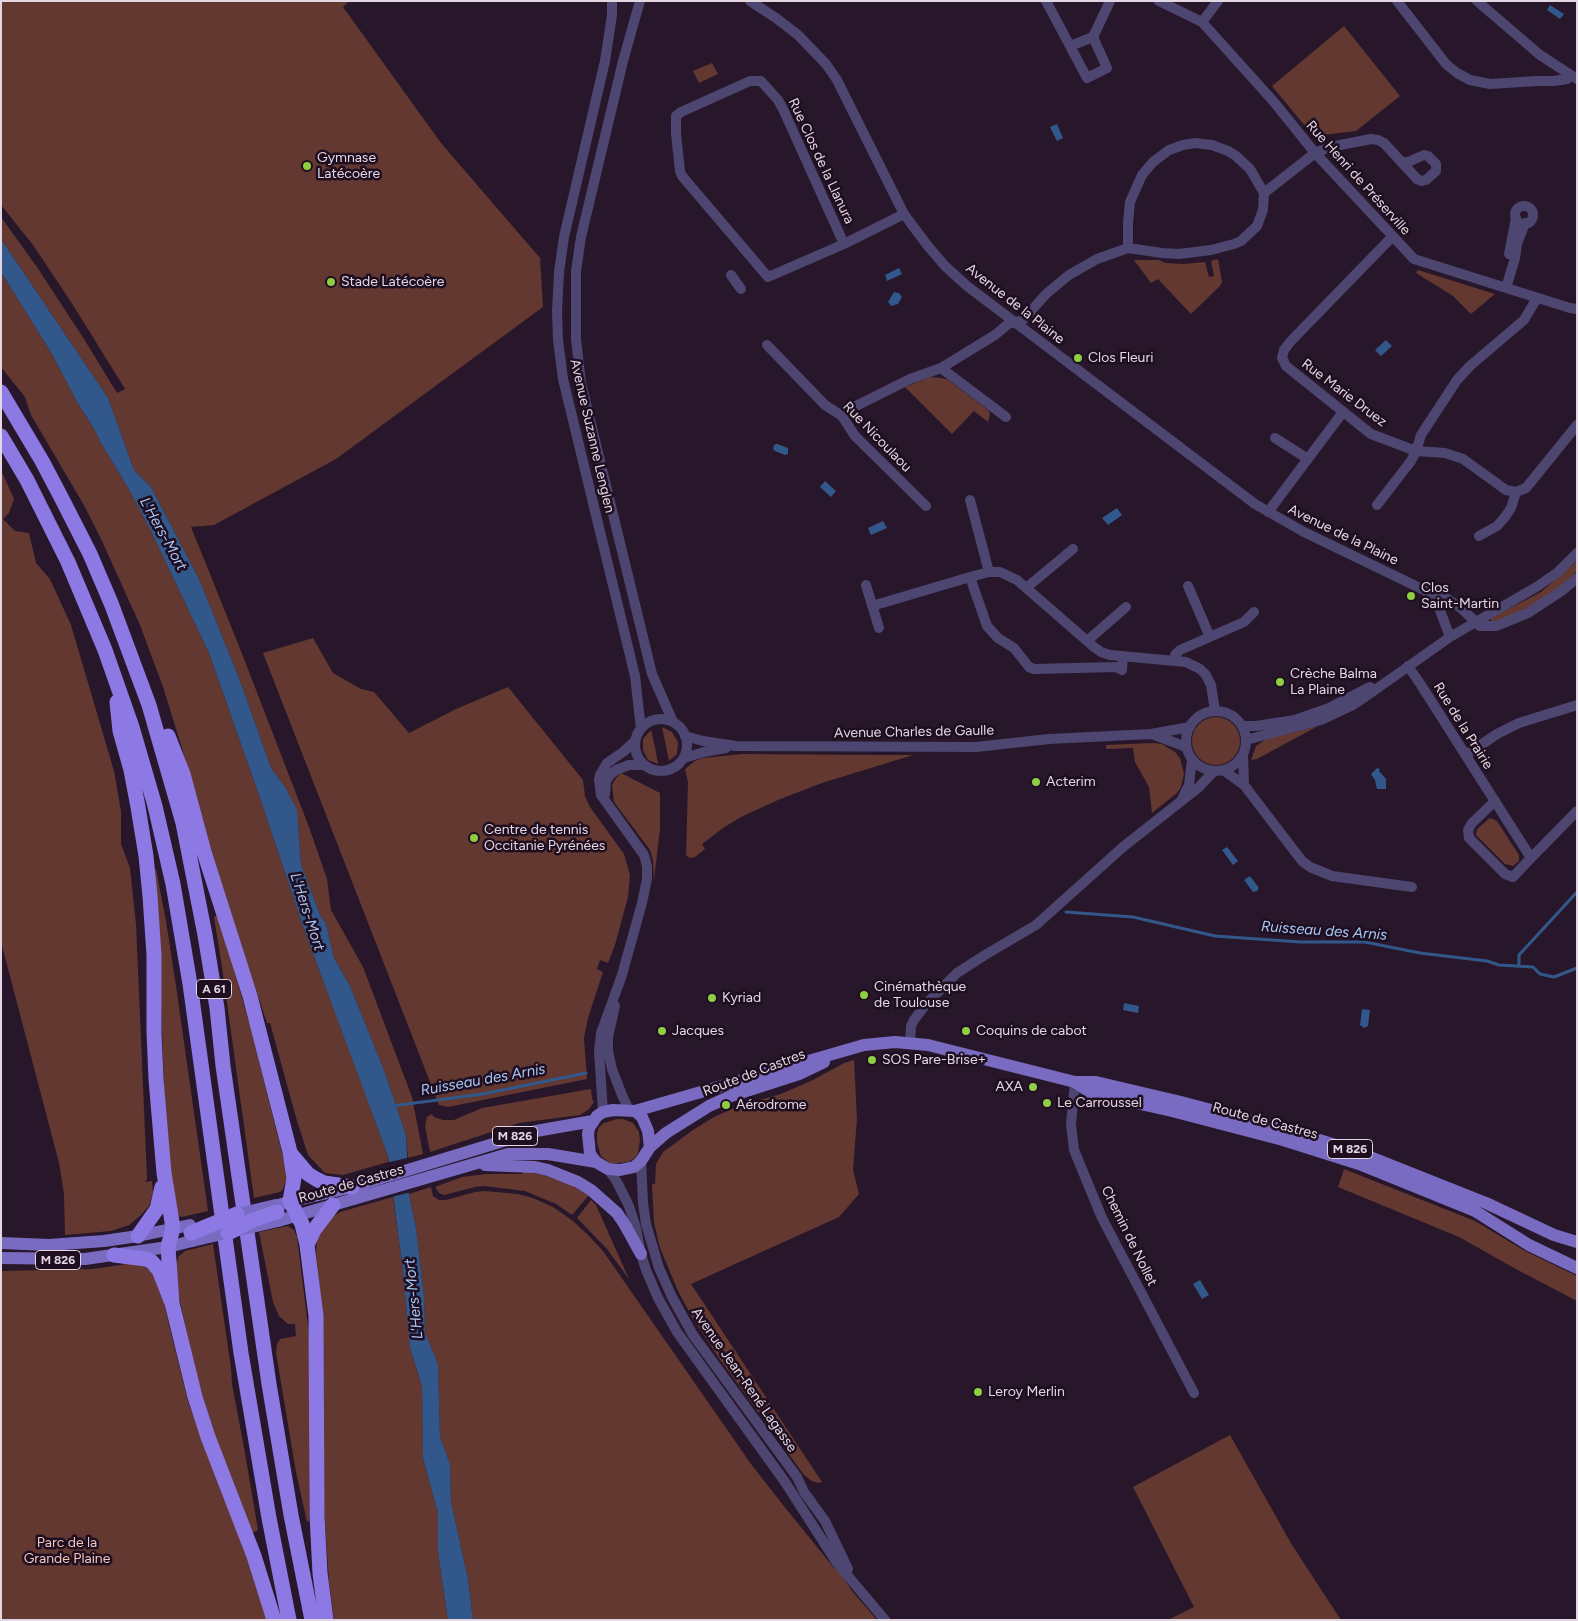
<!DOCTYPE html>
<meta charset="utf-8">
<style>
body{margin:0}
#map{position:relative;width:1578px;height:1621px;overflow:hidden;background:#28172a;font-family:Figtree,sans-serif}
canvas{display:block}
.frame{position:absolute;inset:0;border:2px solid #e2d7e3;pointer-events:none}
</style>
<div id="map">
<canvas width="1578" height="1621"></canvas>
<div class="frame"></div>
</div>
<script>
const g = document.querySelector('canvas').getContext('2d');
g.lineJoin = 'round';
function paint(path, color) { g.fillStyle = color; g.fill(path, 'evenodd'); }
const poly = rows => new Path2D(rows.map(r => 'M' + r).join(''));
function stroke(path, color, width, dash) { g.strokeStyle = color; g.lineWidth = width; g.lineCap = dash ? 'butt' : 'round'; g.setLineDash(dash || []); g.stroke(path); }
function write(font, color, halo, rows, align = 'center') {
  g.font = font + ' Figtree,sans-serif'; g.lineWidth = 5; g.setLineDash([]); g.textBaseline = 'middle'; g.strokeStyle = halo; g.fillStyle = color; for (const [text, x, y, turn = 0] of rows) {
    g.save(); g.translate(x, y); g.rotate((+turn || 0) * Math.PI / 180); g.textAlign = isNaN(turn) ? turn : align; if (halo) g.strokeText(text, 0, 0); g.fillText(text, 0, 0); g.restore();
  }
}
const green = poly([
 [1,1,349,1,343,7,441,143,540,258,543,307,336,459,214,525,191,527,239,646,309,827,327,879,331,910,363,967,398,1060,412,1097,423,1154,408,1158,406,1135,384,1070,350,986,334,958,326,924,320,915,301,864,298,822,285,787,271,768,239,678,199,579,151,487,134,470,108,398,1,239,1,217,37,267,84,339,117,393,125,389,73,305,33,245,1,205],
 [1344,26,1400,96,1356,131,1322,135,1310,132,1272,86],
 [712,63,718,74,699,83,693,71],
 [1218,259,1222,282,1220,286,1191,314,1158,279,1151,283,1134,260,1159,260,1165,263,1184,264,1205,262,1209,277,1214,276,1211,261],
 [1418,270,1495,294,1471,314,1453,296,1416,273],
 [1,272,52,354,77,402,93,427,101,443,127,486,149,527,209,653,260,798,304,929,358,1074,388,1156,388,1162,343,1175,325,1173,308,1155,297,1121,270,1023,267,1023,216,871,182,748,163,687,140,625,102,541,85,507,31,415,25,397,1,367],
 [930,377,942,378,948,380,988,410,990,414,988,422,974,411,952,434,905,387],
 [1,470,14,499,9,513,3,519,15,531,29,533,36,563,50,579,71,625,114,771,121,811,121,844,130,868,136,924,147,1179,145,1182,152,1181,153,1192,149,1206,140,1216,129,1225,111,1231,65,1235,64,1194,59,1163,1,942],
 [1577,561,1577,571,1561,586,1543,599,1500,622,1491,621,1491,618,1541,592],
 [313,638,333,673,361,689,374,692,409,733,456,709,508,687,583,780,585,796,590,807,624,854,630,875,628,897,615,945,608,963,600,960,597,969,603,972,588,1018,584,1038,587,1079,448,1107,439,1105,263,653],
 '1192 741a24 24 0 1 1 48 0a24 24 0 1 1-48 0Z',
 [1318,726,1257,759,1251,760,1256,746,1266,739],
 [662,727,672,732,678,742,677,754,669,761],
 [651,730,655,747,658,764,648,760,643,750,643,739],
 [1154,743,1162,744,1175,752,1180,758,1184,774,1181,787,1177,793,1152,813,1149,787,1135,762,1133,748,1106,749,1106,745],
 [742,754,875,755,913,755,822,783,778,800,741,817,723,828,702,844,705,849,695,857,690,858,686,855,688,782,685,769,695,761,703,758],
 [621,773,660,793,660,829,654,880,653,861,650,850,614,802,612,785,616,778],
 [1490,818,1497,821,1519,855,1519,861,1513,866,1505,864,1476,835,1477,829],
 [156,869,166,921,176,986,208,1211,182,1217,178,1216,173,1202,164,1089,161,999,152,870],
 [218,915,251,1029,284,1161,287,1178,283,1189,280,1192,254,1198,222,967,214,917],
 [854,1060,857,1119,853,1170,859,1194,839,1217,691,1284,822,1482,818,1483,812,1481,804,1475,719,1358,692,1317,678,1291,660,1248,654,1223,652,1184,655,1184,656,1164,663,1152,693,1130,714,1117,741,1105,781,1094,813,1080,844,1063],
 [591,1089,592,1099,594,1102,589,1109,580,1115,519,1123,430,1152,425,1126,427,1117,432,1114,434,1117,443,1120,454,1120,482,1108],
 [617,1119,623,1119,633,1123,639,1132,640,1141,638,1153,636,1157,628,1162,617,1163,610,1163,601,1156,597,1143,597,1133,599,1127,604,1123],
 [1344,1169,1475,1221,1525,1251,1577,1276,1577,1301,1514,1268,1459,1237,1338,1187],
 [524,1171,544,1175,567,1183,589,1195,572,1215,556,1204,525,1191,484,1186,475,1187,444,1195,439,1193,435,1187,462,1177,487,1174,522,1174],
 [431,1187,433,1196,439,1200,446,1200,475,1192,485,1191,518,1194,533,1198,553,1207,573,1221,588,1235,603,1251,628,1287,751,1464,783,1505,834,1568,837,1568,852,1591,877,1620,473,1620,468,1579,451,1502,450,1464,440,1437,438,1364,425,1334,424,1297,416,1228,409,1194],
 [393,1197,403,1271,410,1348,422,1386,423,1458,438,1513,438,1552,448,1620,334,1620,329,1582,324,1509,323,1320,316,1253,317,1235,329,1219,340,1212],
 [591,1200,596,1205,629,1279,607,1249,577,1218],
 [288,1226,294,1230,297,1237,309,1334,309,1521,307,1522,296,1472,276,1353,277,1344,280,1339,296,1336,295,1324,288,1324,279,1316,273,1302,259,1232],
 [213,1244,231,1368,232,1384,245,1453,258,1530,252,1533,202,1402,176,1283,176,1263,179,1256,185,1251],
 [134,1263,140,1264,152,1272,162,1293,169,1325,189,1405,256,1578,267,1620,1,1620,1,1271,93,1269],
 [1230,1435,1292,1545,1341,1620,1168,1620,1194,1607,1133,1487]
]);
const water = poly([
 [1550,5,1564,14,1560,19,1547,10],
 [1057,124,1063,138,1057,141,1050,127],
 [1,239,108,398,134,470,151,487,199,579,239,678,271,768,285,787,297,810,301,864,320,915,326,924,334,958,350,986,384,1070,406,1135,409,1194,416,1228,424,1297,425,1333,438,1364,440,1437,450,1464,451,1502,468,1579,473,1620,448,1620,438,1552,438,1513,423,1458,422,1386,410,1348,403,1271,388,1156,304,929,260,798,209,653,149,527,127,486,101,443,93,427,77,402,52,354,1,272],
 [899,268,902,274,887,281,885,275],
 [894,292,899,293,902,297,898,304,891,306,888,302],
 [1386,340,1392,346,1381,356,1375,350],
 [777,444,788,448,788,454,785,455,775,451,773,449,774,445],
 [825,481,836,491,831,497,820,487],
 [1117,508,1122,515,1108,525,1102,518],
 [883,521,887,528,871,535,868,528],
 [1377,768,1380,769,1379,771,1386,779,1386,789,1377,789,1375,780,1371,774],
 [1227,847,1238,861,1233,865,1222,850],
 [1250,876,1259,888,1257,891,1253,892,1244,880],
 [1124,1003,1139,1006,1138,1013,1123,1010],
 [1362,1009,1370,1010,1368,1026,1364,1028,1360,1025],
 [1200,1280,1209,1295,1202,1299,1193,1284]
]);
const pier = poly([
 [411,1157,412,1192,391,1197,386,1163]
]);
const stream = poly([
 [1066,912,1133,917,1215,936,1300,942,1365,942,1420,953,1487,961,1499,965,1533,967,1540,974,1554,977,1577,968],
 [1519,965,1519,955,1577,892],
 [392,1106,483,1094,586,1073]
]);
const minor = poly([
 [612,1,612,15,605,61,564,237,559,272,557,312,558,340,563,379,635,676,641,729],
 [640,1,623,61,581,237,576,271,576,339,581,383,652,674,673,722],
 [750,1,776,18,798,35,826,64,837,80,904,214,927,245,945,266,967,286,1255,504,1302,531,1426,591,1438,593,1461,608,1480,626,1496,626,1528,613,1563,590,1577,578],
 [1046,1,1070,46],
 [1159,1,1202,22,1274,102,1315,153,1414,259,1570,308,1577,309],
 [1397,1,1446,64,1457,73,1470,80,1490,84,1537,81,1554,81,1567,79,1570,75],
 [1477,1,1540,55,1577,79],
 [1202,22,1218,1],
 [1093,37,1107,68,1087,78,1070,46,1093,37],
 [1093,37,1110,1],
 [1195,143,1212,145,1228,151,1236,156,1250,169,1264,193,1263,210,1257,226,1241,241,1234,244,1211,250,1179,254,1162,253,1128,248,1128,223,1130,202,1142,175,1153,162,1169,150,1183,145,1195,143],
 [1264,193,1315,153,1330,147,1371,139,1378,140,1384,143,1417,179,1422,181,1426,180,1436,171,1436,164,1428,156,1424,155,1408,162,1401,162],
 '1515 215a9 9 0 1 1 18 0a9 9 0 1 1-18 0Z',
 [1392,237,1290,342,1284,350,1282,358,1286,366,1371,434,1416,451,1445,453,1463,459,1506,490,1516,492,1526,488,1577,425],
 [844,244,783,109,778,100,761,81,750,81,681,112,676,116,676,134,680,171,682,176,768,277,844,244,904,214],
 [1509,254,1516,218],
 [731,275,741,289],
 [1506,288,1515,258,1517,244,1525,223],
 [767,345,825,405,842,416,855,436,926,506],
 [941,368,1006,417],
 [842,416,852,408,910,379,941,368,995,335,1008,324,1023,320,1046,294,1069,275,1097,259,1128,248],
 [1275,438,1308,459],
 [970,500,989,572],
 [1377,505,1411,461,1416,451,1421,435,1457,380,1471,365,1524,320,1537,298],
 [1268,512,1343,412],
 [1479,536,1497,526,1505,517,1511,508,1516,492],
 [970,577,987,626,998,638,1014,648,1029,667,1034,669,1116,667,1122,670,1123,656],
 [866,585,879,628],
 [1188,586,1210,637],
 [1026,588,1073,549],
 [1426,591,1438,605,1450,637],
 [872,606,970,577,989,572,1000,572,1017,580,1094,647,1101,652,1110,655,1186,662,1200,669,1206,675,1211,685,1215,711],
 [1087,641,1126,607],
 [1174,661,1175,655,1180,650,1244,622,1254,612],
 [1408,666,1421,685,1531,858,1513,877,1505,874,1469,838,1468,830,1472,823,1495,801],
 '1186 741a30 30 0 1 1 60 0a30 30 0 1 1-60 0Z',
 '635 745a26 26 0 1 1 52 0a26 26 0 1 1-52 0Z',
 [1242,726,1256,726,1295,720,1329,708,1370,687],
 [1152,734,1186,747],
 [685,736,703,741,736,746,976,747,1049,739,1151,734,1190,727],
 [1246,740,1321,720,1351,706,1365,697,1450,637,1538,586,1558,572,1577,553],
 [1243,754,1244,785],
 [1466,755,1497,734,1519,723,1577,705],
 [684,758,704,752,726,748],
 [1223,770,1244,785,1302,861,1310,867,1332,876,1412,887],
 [605,794,606,781,610,775,616,770,629,765,644,765],
 [1182,799,1189,785,1192,759],
 [1531,858,1577,811],
 [615,1006,608,1037,608,1051,612,1069,622,1095,629,1110],
 [910,1043,911,1026,914,1020,926,1004,957,973,985,955,1036,925,1123,847,1199,787,1214,771],
 [1075,1082,1071,1124,1074,1150,1102,1218,1194,1393],
 [603,1112,599,1051,601,1033,622,975,642,903,647,879,647,866,644,855,601,795,599,780,600,775,607,763,623,752,635,741],
 [641,1161,643,1203,646,1224,659,1268,672,1297,693,1335,797,1477,804,1492,825,1521,848,1569],
 [608,1169,617,1182,629,1206,636,1228,641,1254,646,1270,658,1298,677,1332,785,1482,837,1563,885,1620]
]);
const major = poly([
 [1075,1082,1091,1093,1172,1111,1283,1140,1359,1164,1475,1211,1529,1245,1577,1268],
 [613,1110,635,1111,642,1117,648,1131,650,1147,641,1161,634,1167,620,1170,608,1169,596,1162,590,1154,588,1134,589,1128,597,1116,603,1112,613,1110],
 [635,1111,864,1045,895,1042,928,1045,1075,1082,1096,1082,1181,1102,1290,1131,1355,1151,1486,1203,1554,1235,1577,1242],
 [650,1147,666,1133,709,1106,731,1096,799,1074,824,1062],
 [485,1165,535,1167,548,1170,578,1182,591,1190,617,1213,625,1225,641,1254],
 [281,1204,352,1187,536,1131,593,1121],
 [278,1221,508,1154,548,1154,596,1162],
 [1,1243,49,1245,104,1241,138,1236,190,1225],
 [1,1258,85,1259,168,1247,192,1241]
]);
const highway = poly([
 [1,392,42,461,62,499,90,554,111,603,149,705,183,823,205,935,217,1008,223,1066,269,1384,291,1515,312,1620],
 [1,436,27,480,68,562,105,650,132,727,155,806,173,884,190,984,241,1353,269,1518,289,1620],
 [117,702,120,731,131,770,138,807,146,856,150,896,154,955,154,1032,156,1079,164,1173,173,1228,168,1247,172,1303],
 [168,736,183,774,204,852,250,996,290,1152,294,1178,290,1201,302,1224,307,1245],
 [291,1154,308,1174,316,1179,324,1183,352,1187],
 [138,1236,157,1209,162,1187],
 [114,1255,146,1259,152,1262,159,1270,172,1303,195,1397,208,1437,254,1556,274,1620],
 [326,1620,320,1573,317,1516,316,1316,307,1245,314,1230,333,1205]
]);
const majorBridge = poly([
 [229,1216,276,1205],
 [192,1241,278,1221]
]);
const highwayBridge = poly([
 [191,1233,237,1214],
 [228,1233,253,1220,277,1212]
]);
const markers = [
 [307,166,5,"#8fcd42"],
 [331,282,5,"#8fcd42"],
 [1078,358,5,"#8fcd42"],
 [1411,596,5,"#8fcd42"],
 [1280,682,5,"#8fcd42"],
 [1036,782,5,"#8fcd42"],
 [474,838,5,"#8fcd42"],
 [864,995,5,"#8fcd42"],
 [712,998,5,"#8fcd42"],
 [662,1031,5,"#8fcd42"],
 [966,1031,5,"#8fcd42"],
 [872,1060,5,"#8fcd42"],
 [1033,1087,5,"#8fcd42"],
 [1047,1103,5,"#8fcd42"],
 [726,1105,5,"#8fcd42"],
 [978,1392,5,"#8fcd42"]
];
const shields = [
 [214,989,35],
 [515,1136,45],
 [1350,1149,45],
 [58,1260,45]
];
const shieldNames = [
 ["A 61",214,989],
 ["M 826",515,1136],
 ["M 826",1350,1149],
 ["M 826",58,1260]
];
const poiNames = [
 ["Gymnase",317,158],
 ["Latécoère",317,174],
 ["Stade Latécoère",341,282],
 ["Clos Fleuri",1088,358],
 ["Clos",1421,588],
 ["Saint-Martin",1421,604],
 ["Crèche Balma",1290,674],
 ["La Plaine",1290,690],
 ["Acterim",1046,782],
 ["Centre de tennis",484,830],
 ["Occitanie Pyrénées",484,846],
 ["Cinémathèque",874,987],
 ["de Toulouse",874,1003],
 ["Kyriad",722,998],
 ["Jacques",672,1031],
 ["Coquins de cabot",976,1031],
 ["SOS Pare-Brise+",882,1060],
 ["AXA",1023,1087,"right"],
 ["Le Carroussel",1057,1103],
 ["Aérodrome",736,1105],
 ["Leroy Merlin",988,1392]
];
const streetNames = [
 ["Rue Clos de la Llanura",821,161,65],
 ["Rue Henri de Préserville",1358,178,48],
 ["Avenue de la Plaine",1015,304,38],
 ["Rue Marie Druez",1344,393,37],
 ["Avenue Suzanne Lenglen",592,436,77],
 ["Rue Nicoulaou",877,437,46],
 ["Avenue de la Plaine",1343,535,26],
 ["Rue de la Prairie",1463,726,58],
 ["Avenue Charles de Gaulle",914,732,-1],
 ["Route de Castres",754,1073,-21],
 ["Route de Castres",1265,1121,15],
 ["Route de Castres",351,1184,-16],
 ["Chemin de Nollet",1129,1236,64],
 ["Avenue Jean-René Lagasse",744,1380,55]
];
const parkNames = [
 ["Parc de la",67,1543],
 ["Grande Plaine",67,1559]
];
const waterNames = [
 ["L'Hers-Mort",163,534,61],
 ["L'Hers-Mort",307,912,72],
 ["Ruisseau des Arnis",1324,931,4],
 ["Ruisseau des Arnis",483,1080,-10],
 ["L'Hers-Mort",414,1299,-96]
];
paint(green, '#623831');
paint(water, '#32588b');
paint(pier, '#28172a');
stroke(stream, '#32588b', 3);
stroke(minor, '#4c4670', 10);
stroke(major, '#7a6bc2', 12);
stroke(highway, '#8c79e3', 15);
stroke(majorBridge, '#7a6bc2', 12);
stroke(highwayBridge, '#8c79e3', 15);
for (const [x, y, r, color] of markers) { const dot = new Path2D(); dot.arc(x, y, r, 0, 2 * Math.PI); g.fillStyle = color; g.fill(dot); stroke(dot, '#1e0e20', 2); }
for (const [x, y, w] of shields) { const box = new Path2D(); box.roundRect(x - w / 2, y - 9.5, w, 19, 4); g.fillStyle = '#1e0e20'; g.fill(box); stroke(box, '#e2d7e3', 1); }
write('bold 12px', '#e2d7e3', null, shieldNames);
write('14px', '#e2d7e3', '#1e0e20', poiNames, 'left');
write('14px', '#e2d7e3', '#1e0e20', streetNames);
write('14px', '#f2c7bf', '#1e0e20', parkNames);
write('italic 15px', '#a6c8f6', '#1e0e20', waterNames);
</script>
